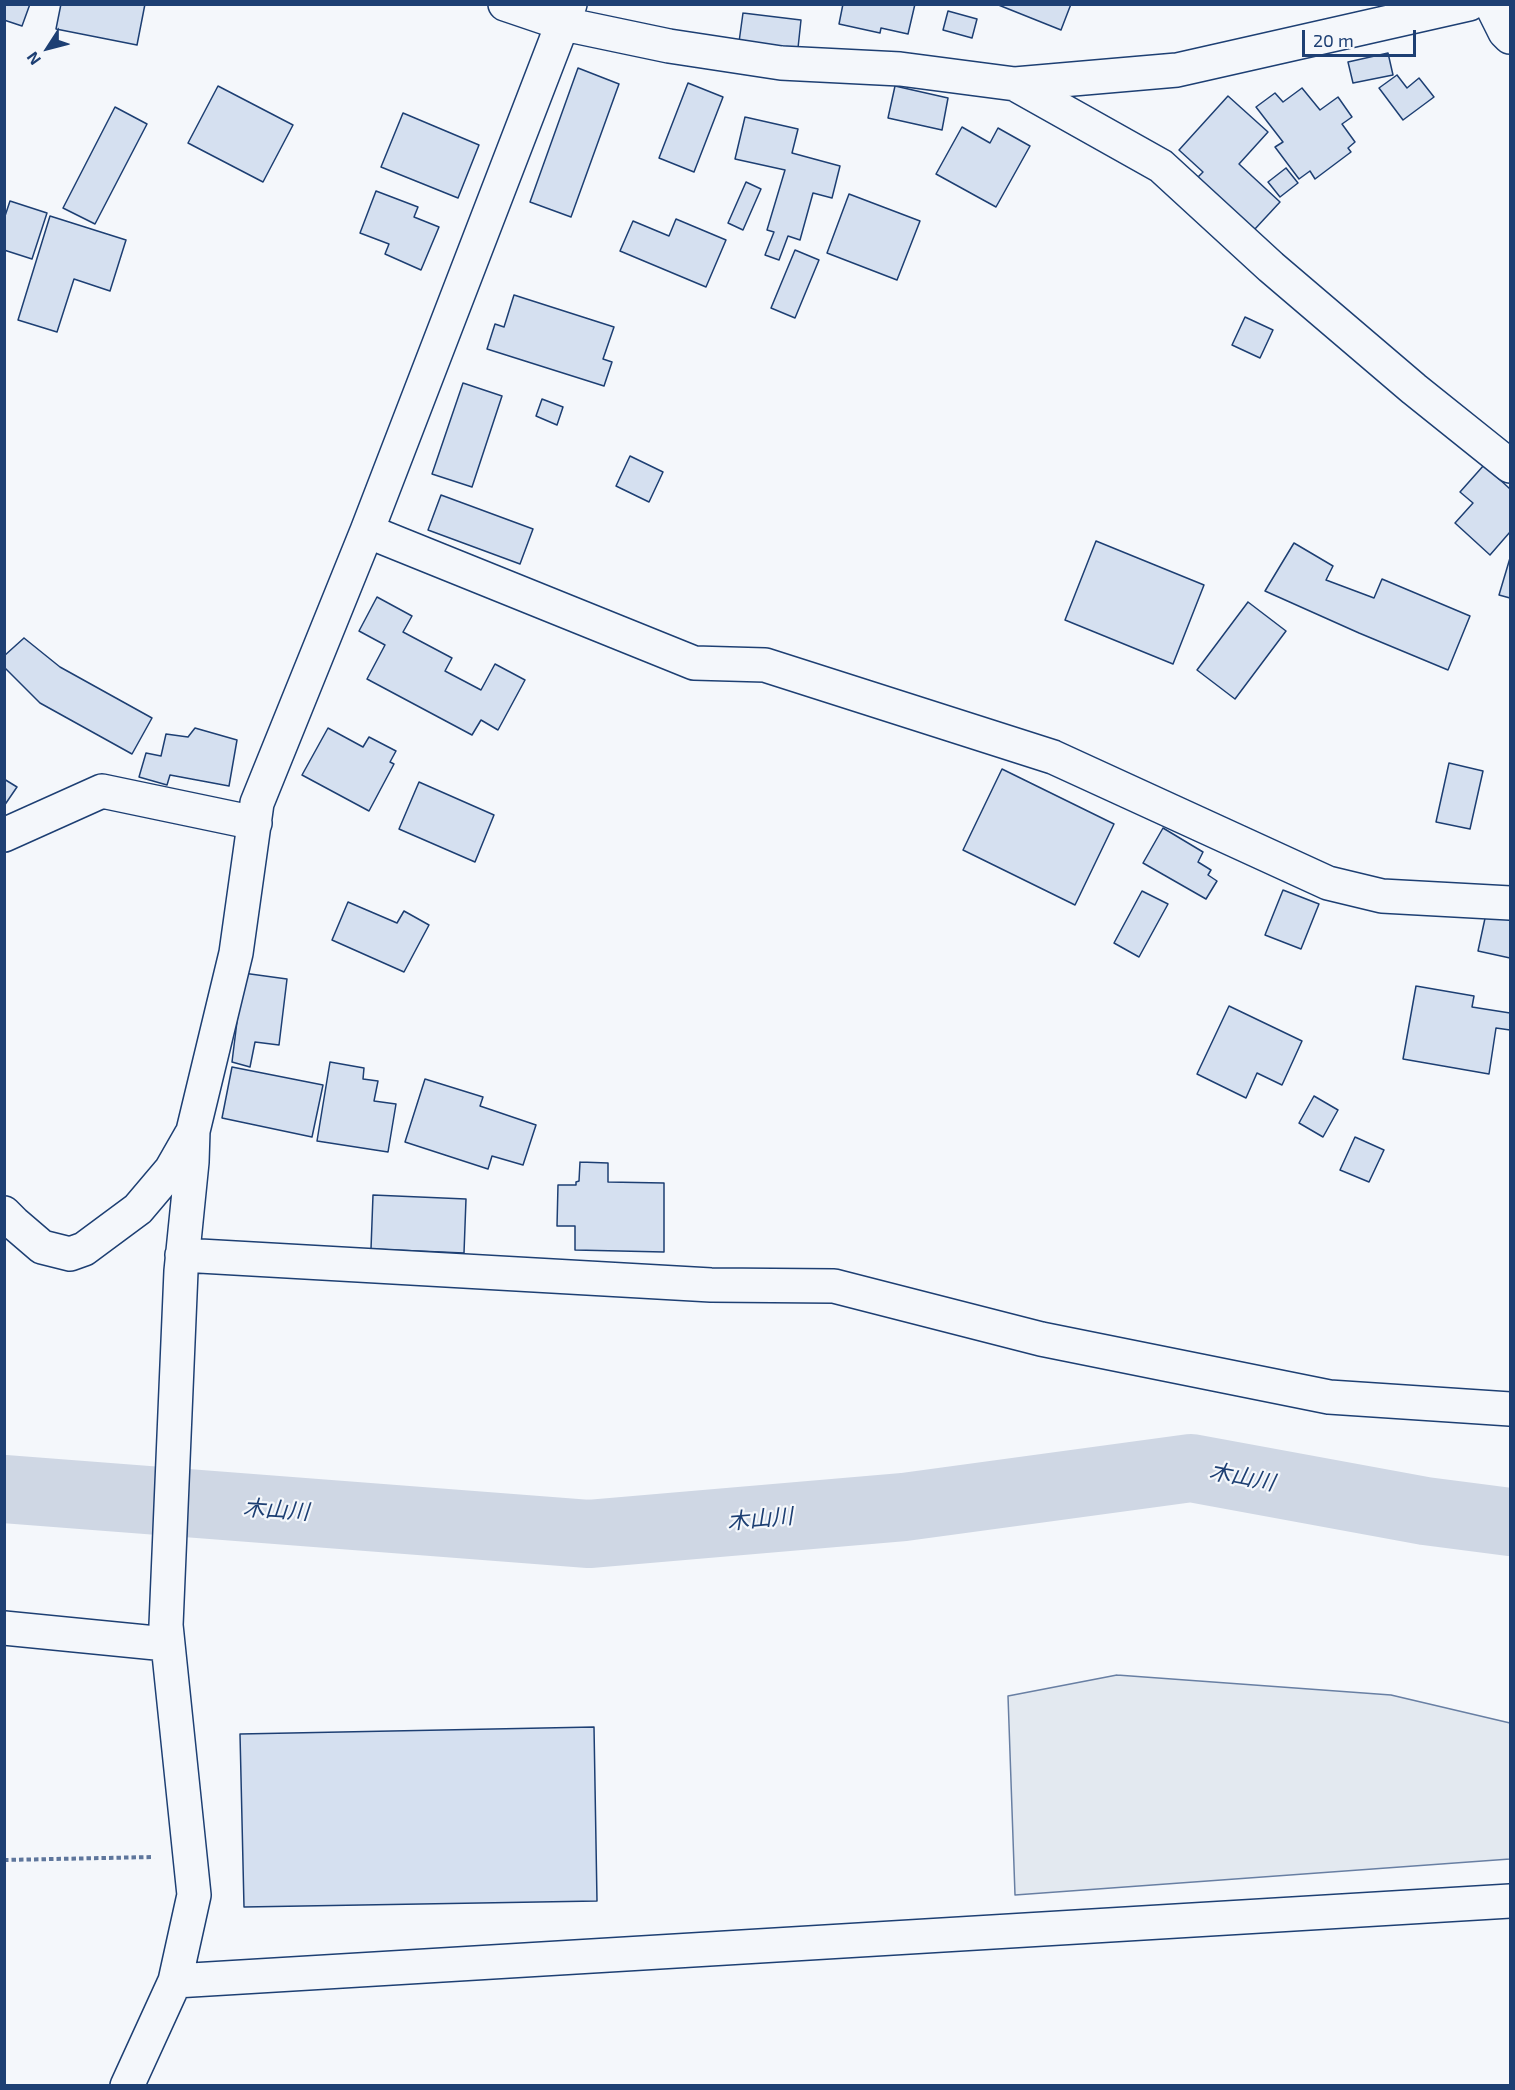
<!DOCTYPE html>
<meta charset="utf-8">
<style>
body{margin:0}
#map{position:relative;width:1515px;height:2090px;overflow:hidden;background:#f4f7fb;font-family:"Exo 2",sans-serif}
canvas{display:block}
.frame{position:absolute;inset:0;border:6px solid #1d3f73;pointer-events:none}
.north{position:absolute;left:18px;top:18px;width:60px;height:60px;-webkit-text-stroke:4px #f4f7fb;paint-order:stroke;rotate:234deg;font-size:16px;font-weight:700;line-height:24px;text-align:center;color:#1d3f73}
.north::after{content:'';display:block;margin:auto;width:21px;height:27px;background:#1d3f73;clip-path:polygon(50% 0,100% 100%,50% 72%,0 100%)}
.scale{position:absolute;left:1302px;top:30px;width:114px;height:27px;box-sizing:border-box;border:3px solid #1d3f73;border-top:0;padding-left:8px;font-size:18px;line-height:21px;white-space:nowrap;color:#1d3f73;-webkit-text-stroke:4px #f4f7fb;paint-order:stroke}
</style>
<div id="map">
<canvas width="1515" height="2090"></canvas>
<div class="frame"></div>
<div class="north">N</div>
<div class="scale">20 m</div>
</div>
<script>
const g = document.querySelector('canvas').getContext('2d');
g.lineJoin = 'round';
function paint(path, color) { g.fillStyle = color; g.fill(path, 'evenodd'); }
const poly = rows => new Path2D(rows.map(r => 'M' + r).join(''));
function stroke(path, color, width, dash) { g.strokeStyle = color; g.lineWidth = width; g.lineCap = dash ? 'butt' : 'round'; g.setLineDash(dash || []); g.stroke(path); }
function write(font, color, halo, rows, align = 'center') {
  g.font = font + ' "Exo 2","Noto Sans JP",sans-serif'; g.lineWidth = 4.5; g.setLineDash([]); g.textBaseline = 'middle'; g.strokeStyle = halo; g.fillStyle = color; for (const [text, x, y, turn = 0] of rows) {
    g.save(); g.translate(x, y); g.rotate((+turn || 0) * Math.PI / 180); g.textAlign = isNaN(turn) ? turn : align; if (halo) g.strokeText(text, 0, 0); g.fillText(text, 0, 0); g.restore();
  }
}
const green = poly([
 [1117,1675,1391,1695,1510,1723,1510,1859,1015,1895,1008,1696,1117,1675]
]);
const river = poly([
 [4,1489,589,1534,904,1507,1191,1468,1425,1511,1510,1522]
]);
const building = poly([
 [4,4,30,4,22,26,4,20,4,4],
 [61,4,145,4,137,45,56,29,61,4],
 [843,4,915,4,908,34,881,28,880,33,839,24,843,4],
 [996,4,1071,4,1061,30,996,4],
 [948,11,977,19,972,38,943,30,948,11],
 [743,13,801,20,798,48,739,42,743,13],
 [1388,53,1393,75,1353,83,1348,62,1388,53],
 [578,68,619,84,571,217,530,202,578,68],
 [1397,75,1407,88,1419,78,1434,97,1403,120,1379,88,1397,75],
 [688,83,723,97,694,172,659,158,688,83],
 [218,86,293,125,263,182,188,143,218,86],
 [895,86,948,98,942,130,888,118,895,86],
 [1302,88,1320,110,1338,97,1352,117,1342,124,1355,142,1348,148,1351,152,1315,179,1310,171,1299,179,1275,147,1283,142,1256,107,1275,93,1283,102,1302,88],
 [1228,96,1268,132,1239,164,1280,202,1254,230,1197,178,1203,172,1179,150,1228,96],
 [115,107,147,124,95,224,63,208,115,107],
 [403,113,479,145,458,198,381,167,403,113],
 [745,117,798,129,792,153,840,166,832,198,813,193,800,240,788,236,779,260,765,255,774,232,767,230,785,170,735,159,745,117],
 [962,127,990,143,998,128,1030,146,996,207,936,174,962,127],
 [1286,168,1298,183,1280,197,1268,182,1286,168],
 [746,182,761,189,743,230,728,223,746,182],
 [376,191,418,207,414,217,439,227,421,270,385,254,389,244,360,233,376,191],
 [849,194,920,221,897,280,827,253,849,194],
 [10,201,47,213,32,259,4,250,4,219,10,201],
 [50,216,126,240,110,291,74,279,57,332,18,320,50,216],
 [676,219,726,240,706,287,620,251,633,221,669,236,676,219],
 [795,250,819,260,795,318,771,308,795,250],
 [514,295,614,327,603,359,612,362,604,386,487,349,495,324,504,327,514,295],
 [1245,317,1273,330,1260,358,1232,345,1245,317],
 [463,383,502,396,472,487,432,474,463,383],
 [542,399,563,407,557,425,536,416,542,399],
 [630,456,663,472,649,502,616,486,630,456],
 [1484,465,1510,489,1510,532,1490,555,1455,523,1473,503,1460,492,1484,465],
 [441,495,533,529,520,564,428,530,441,495],
 [1096,541,1204,585,1173,664,1065,620,1096,541],
 [1294,543,1333,566,1326,580,1374,598,1382,579,1470,616,1448,670,1359,633,1265,591,1294,543],
 [1510,558,1510,598,1499,595,1510,558],
 [377,597,412,616,403,632,452,658,445,671,481,690,495,664,525,680,498,730,481,720,472,735,367,679,385,645,359,631,377,597],
 [1248,602,1286,631,1235,699,1197,670,1248,602],
 [24,638,60,667,152,718,132,754,40,703,4,667,4,656,24,638],
 [195,728,237,740,229,786,170,775,167,785,139,777,146,753,161,756,166,734,188,737,195,728],
 [328,728,363,747,369,737,396,751,390,762,394,764,369,811,302,775,328,728],
 [1449,763,1483,771,1470,829,1436,822,1449,763],
 [1002,769,1114,824,1075,905,963,850,1002,769],
 [4,779,17,787,4,806,4,779],
 [419,782,494,815,475,862,399,829,419,782],
 [1163,828,1203,852,1198,862,1211,870,1208,875,1217,881,1206,899,1143,863,1163,828],
 [1283,890,1319,904,1301,949,1265,935,1283,890],
 [1142,891,1168,904,1139,957,1114,943,1142,891],
 [348,902,397,923,404,911,429,925,404,972,332,940,348,902],
 [1487,909,1510,914,1510,958,1478,951,1487,909],
 [243,973,287,979,279,1045,255,1042,250,1067,232,1062,243,973],
 [1416,986,1474,996,1472,1007,1510,1013,1510,1030,1496,1028,1489,1074,1403,1059,1416,986],
 [1229,1006,1302,1041,1282,1085,1257,1073,1246,1098,1197,1074,1229,1006],
 [330,1062,364,1068,363,1079,378,1081,374,1101,396,1104,388,1152,317,1141,330,1062],
 [232,1067,323,1085,312,1137,222,1118,232,1067],
 [425,1079,483,1097,480,1106,536,1125,523,1165,492,1156,488,1169,405,1142,425,1079],
 [1314,1096,1338,1110,1323,1137,1299,1123,1314,1096],
 [1355,1137,1384,1150,1369,1182,1340,1170,1355,1137],
 [580,1162,608,1163,608,1182,664,1183,664,1252,575,1250,575,1226,557,1226,558,1185,576,1185,576,1182,579,1181,580,1162],
 [373,1195,466,1199,464,1253,371,1249,373,1195],
 [594,1727,597,1901,244,1907,240,1734,594,1727]
]);
const path = poly([
 [4,1860,154,1857]
]);
const minor = poly([
 [505,4,564,24,669,46,781,63,900,69,1015,84,1177,70,1469,4],
 [1491,4,1505,32,1510,37],
 [1015,84,1161,166,1271,267,1414,389,1510,466],
 [367,531,694,663,765,665,1053,757,1328,883,1382,896,1510,903],
 [4,835,102,791,255,823],
 [4,1213,14,1223,42,1247,70,1254,84,1249,138,1209,171,1170,191,1135],
 [182,1255,711,1285,834,1286,1041,1339,1329,1397,1510,1409],
 [4,1628,166,1644],
 [175,1981,1510,1901],
 [127,2086,175,1981,194,1895,166,1625,181,1271,192,1162,193,1131,236,953,257,803,367,531,570,4]
]);
const waterNames = [
 ["木山川",1242,1477,11],
 ["木山川",276,1510,4],
 ["木山川",760,1519,-5]
];
paint(green, '#e3e9f0');
stroke(green, '#687fa3', 1.5);
stroke(river, '#cfd7e4', 68);
paint(building, '#d5e0f0');
stroke(building, '#1d3f73', 1.5);
stroke(minor, '#1d3f73', 36);
stroke(path, '#5e769c', 4, [4.5, 3]);
stroke(minor, '#f4f7fb', 33);
write('italic 22px', '#1d3f73', '#f4f7fb', waterNames);
</script>
